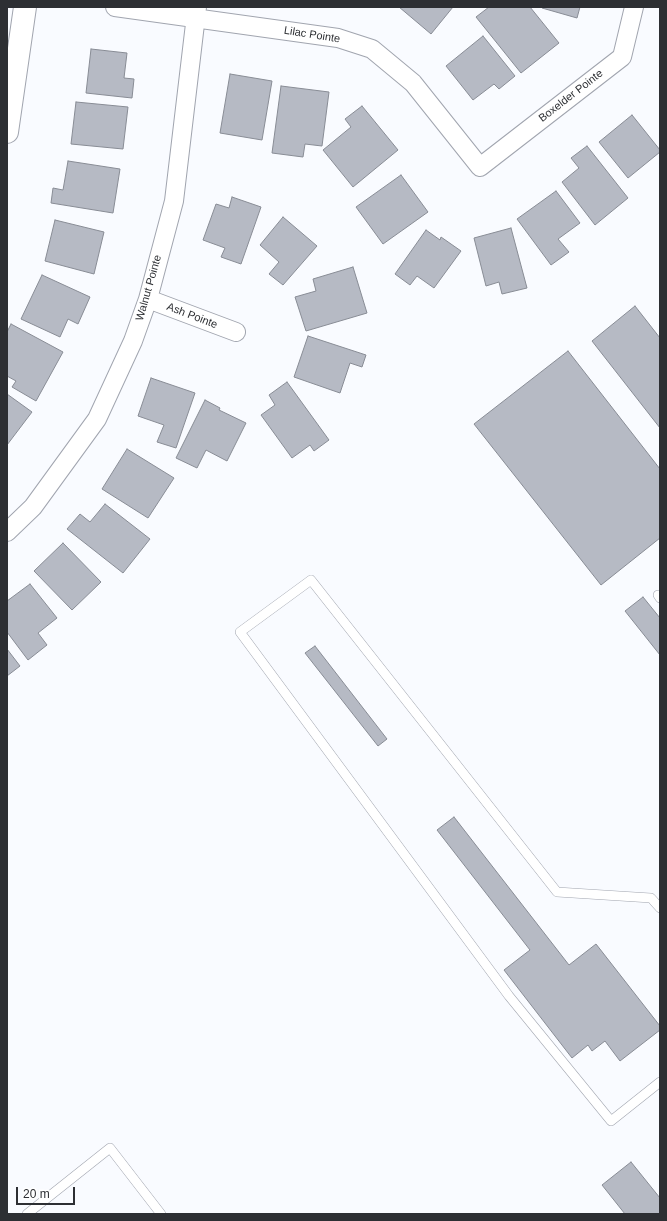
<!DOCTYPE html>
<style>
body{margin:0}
#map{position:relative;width:667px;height:1221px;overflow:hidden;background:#f9fbff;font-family:Helvetica,sans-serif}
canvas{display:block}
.frame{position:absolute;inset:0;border:8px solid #2d2f33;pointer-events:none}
.scale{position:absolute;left:16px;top:1187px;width:59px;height:18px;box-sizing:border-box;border:2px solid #2d2f33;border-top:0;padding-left:5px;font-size:12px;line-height:14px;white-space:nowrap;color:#2d2f33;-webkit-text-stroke:3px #fff;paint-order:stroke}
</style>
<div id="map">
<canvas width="667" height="1221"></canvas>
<div class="frame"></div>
<div class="scale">20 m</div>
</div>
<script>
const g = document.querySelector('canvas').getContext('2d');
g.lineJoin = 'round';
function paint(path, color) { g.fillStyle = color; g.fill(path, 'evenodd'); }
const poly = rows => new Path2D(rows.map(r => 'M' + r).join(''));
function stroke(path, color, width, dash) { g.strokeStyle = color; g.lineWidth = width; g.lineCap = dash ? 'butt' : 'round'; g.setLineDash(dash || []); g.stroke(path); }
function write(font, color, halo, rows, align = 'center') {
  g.font = font + ' Helvetica,sans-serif'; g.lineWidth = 4; g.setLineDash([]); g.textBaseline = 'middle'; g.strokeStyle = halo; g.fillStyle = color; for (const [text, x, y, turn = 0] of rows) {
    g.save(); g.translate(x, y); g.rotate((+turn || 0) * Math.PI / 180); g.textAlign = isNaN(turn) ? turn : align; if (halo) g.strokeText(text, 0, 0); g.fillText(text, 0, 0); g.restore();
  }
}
const building = poly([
 [399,7,453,7,431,34,399,7],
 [489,7,530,7,559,43,521,73,476,17,489,7],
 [542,7,580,7,577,18,542,8,542,7],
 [483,36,515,76,499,89,494,84,473,100,446,66,483,36],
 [91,49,127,53,124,78,134,79,132,98,86,93,91,49],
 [230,74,272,81,262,140,220,133,230,74],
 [281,86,329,92,322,146,305,144,303,157,272,153,281,86],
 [76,102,128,107,123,149,71,144,76,102],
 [362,106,398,150,353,187,323,150,351,127,345,119,362,106],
 [632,115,660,150,660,152,628,178,599,142,632,115],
 [587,146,628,198,595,225,562,182,579,168,571,158,587,146],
 [68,161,120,169,113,213,51,203,53,188,63,190,68,161],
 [401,175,428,212,383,244,356,207,401,175],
 [556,191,580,223,558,239,569,252,551,265,517,219,556,191],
 [232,197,261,207,241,264,221,257,225,248,203,240,216,204,229,208,232,197],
 [283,217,317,246,283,285,269,274,279,262,260,245,283,217],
 [55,220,104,232,94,274,45,261,55,220],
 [511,228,527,288,502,294,499,282,486,286,474,238,511,228],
 [426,230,440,240,441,237,461,251,434,288,417,276,410,285,395,274,426,230],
 [353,267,367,313,306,331,295,297,316,291,313,279,353,267],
 [42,275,90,297,78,324,68,319,60,337,21,319,42,275],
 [635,306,660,338,660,428,592,341,635,306],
 [11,324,63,352,36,401,12,387,16,381,7,376,7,332,11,324],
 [308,336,366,355,362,367,350,363,340,393,294,377,308,336],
 [568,351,660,469,660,538,601,585,474,424,568,351],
 [151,378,195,393,176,448,157,442,164,425,138,416,151,378],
 [287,382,329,440,314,451,310,445,292,458,261,415,275,405,269,395,287,382],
 [7,394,32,412,7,445,7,394],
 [205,400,220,408,219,410,246,423,227,461,206,450,197,468,176,458,205,400],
 [127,449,174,478,148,518,102,489,127,449],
 [105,504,150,539,123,573,67,529,80,514,90,522,105,504],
 [63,543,101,582,72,610,34,571,63,543],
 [30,584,57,618,38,633,47,645,28,660,7,632,7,601,30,584],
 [643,597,660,618,660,655,625,611,643,597],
 [315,646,387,739,378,746,305,653,315,646],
 [7,649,20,666,7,676,7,649],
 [454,817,569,965,596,944,660,1026,660,1030,620,1061,605,1041,592,1051,588,1045,572,1058,504,970,530,950,437,830,454,817],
 [631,1162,660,1198,660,1214,625,1214,602,1185,631,1162]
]);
const service = poly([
 [658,595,660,598],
 [660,908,651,898,557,892,311,580,240,632,509,996,611,1121,660,1082],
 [27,1214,110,1148,161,1214]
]);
const minor = poly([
 [115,7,338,38,372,49,413,83,480,167,622,57,634,7],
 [148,299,236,332],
 [7,532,33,507,97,419,133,341,148,299,174,201,197,7]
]);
const tertiary = poly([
 [7,132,25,7]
]);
const streetNames = [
 ["Lilac Pointe",312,35,9],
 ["Boxelder Pointe",571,96,-38],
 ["Walnut Pointe",149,288,-74],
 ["Ash Pointe",192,316,21]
];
paint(building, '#b6bac4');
stroke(building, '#888c95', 1);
stroke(service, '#a1a5af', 10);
stroke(minor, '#a1a5af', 20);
stroke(tertiary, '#a1a5af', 24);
stroke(service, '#fff', 9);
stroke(minor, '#fff', 18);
stroke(tertiary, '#fff', 22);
write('11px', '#2d2f33', '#fff', streetNames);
</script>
